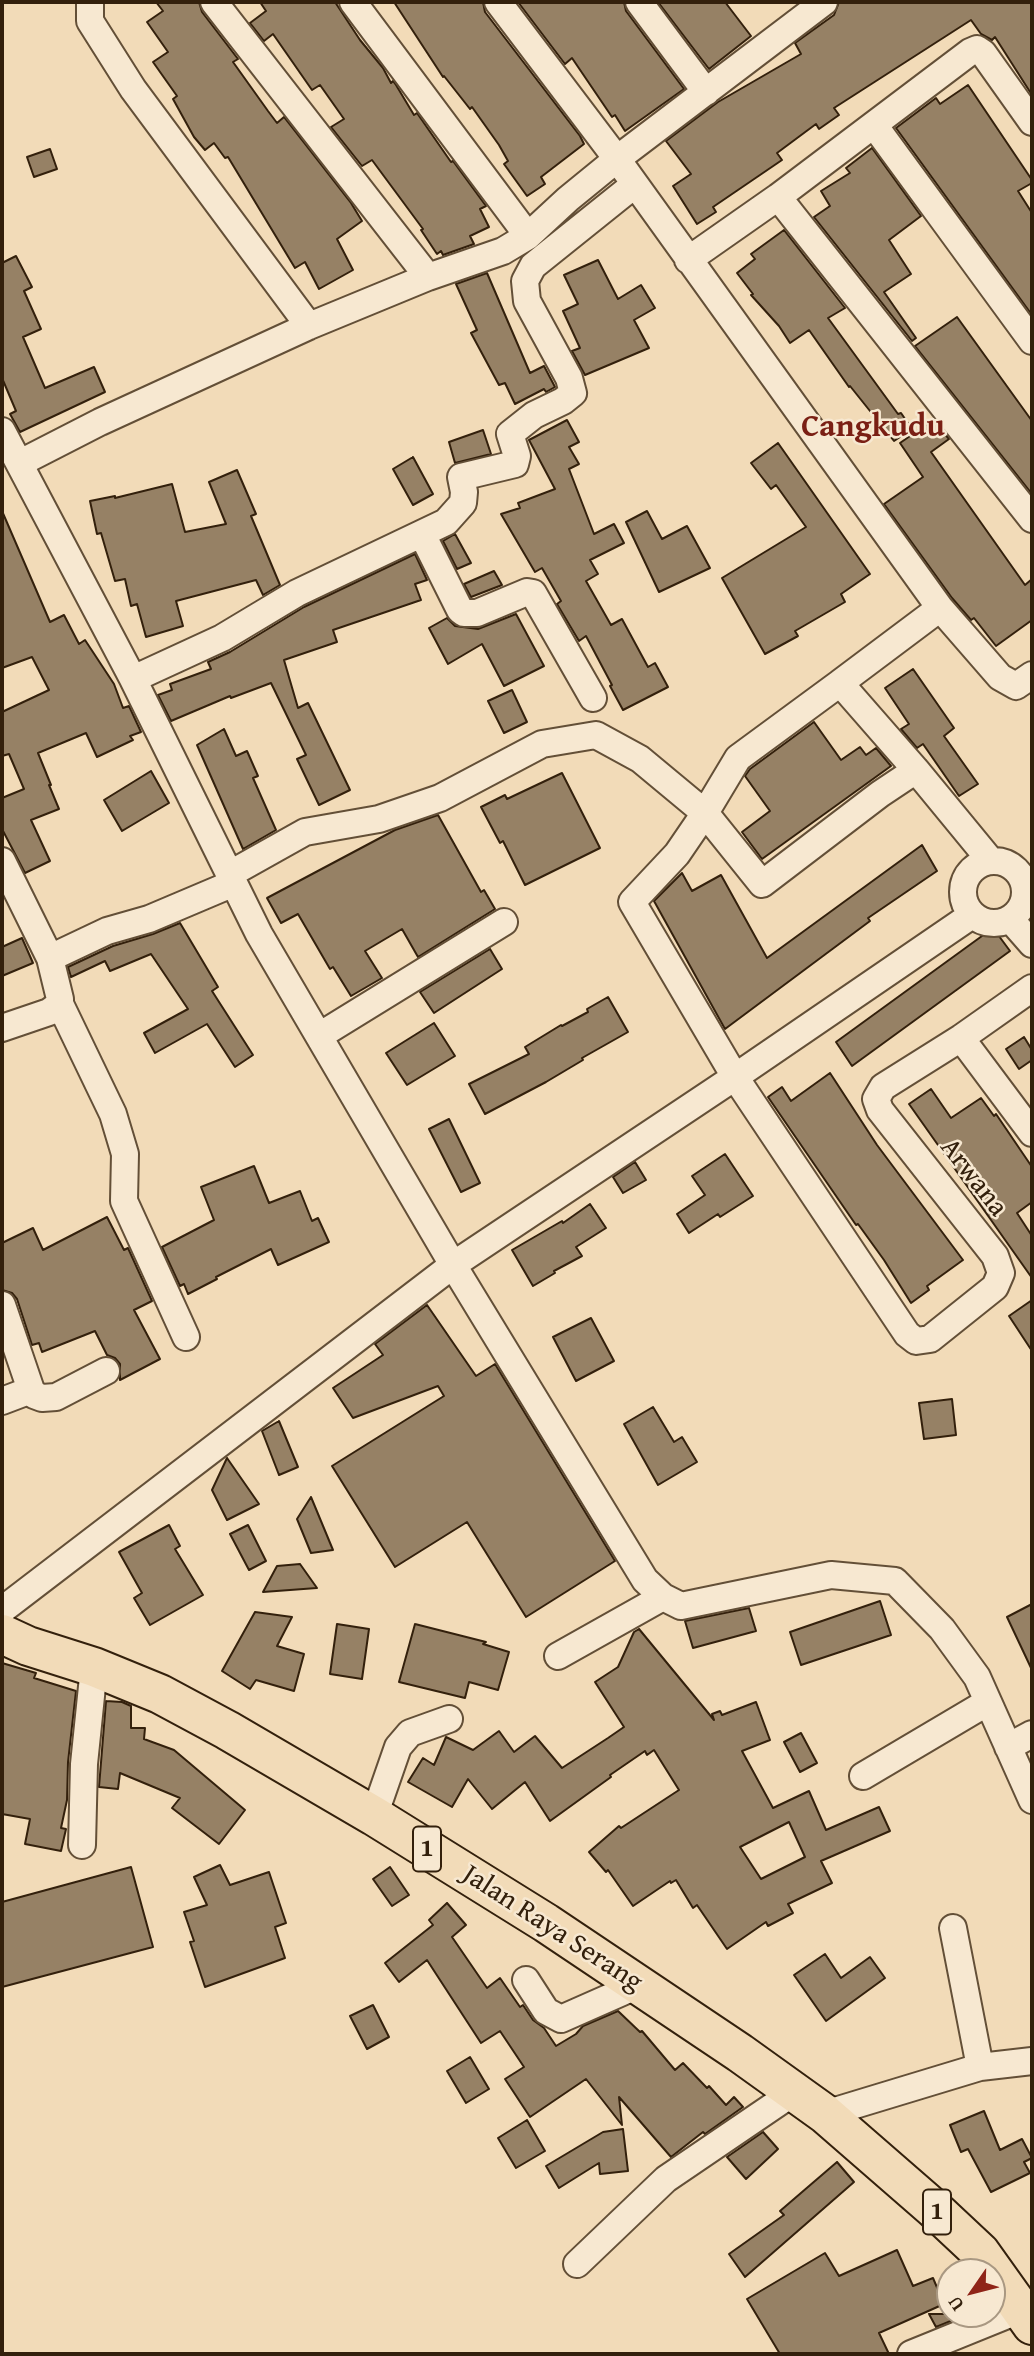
<!DOCTYPE html>
<style>
body{margin:0}
#map{position:relative;width:1034px;height:2356px;overflow:hidden;background:#f2dbb8;font-family:"Gentium Book Plus",serif}
canvas{display:block}
.frame{position:absolute;inset:0;border:4px solid #33200c;pointer-events:none}
.north{position:absolute;left:936px;top:2258px;width:70px;height:70px;box-sizing:border-box;background:#f7e8d1;border:2px solid #a99882;border-radius:50%;rotate:235deg;font-size:19px;font-weight:700;line-height:28px;text-align:center;color:#33200c}
.north::after{content:'';display:block;margin:auto;width:24px;height:32px;background:#8f2418;clip-path:polygon(50% 0,100% 100%,50% 72%,0 100%)}
</style>
<div id="map">
<canvas width="1034" height="2356"></canvas>
<div class="frame"></div>
<div class="north">U</div>
</div>
<script>
const g = document.querySelector('canvas').getContext('2d');
g.lineJoin = 'round';
function paint(path, color) { g.fillStyle = color; g.fill(path, 'evenodd'); }
const poly = rows => new Path2D(rows.map(r => 'M' + r).join(''));
function stroke(path, color, width, dash) { g.strokeStyle = color; g.lineWidth = width; g.lineCap = dash ? 'butt' : 'round'; g.setLineDash(dash || []); g.stroke(path); }
function write(font, color, halo, rows, align = 'center') {
  g.font = font + ' "Gentium Book Plus",serif'; g.lineWidth = 5; g.setLineDash([]); g.textBaseline = 'middle'; g.strokeStyle = halo; g.fillStyle = color; for (const [text, x, y, turn = 0] of rows) {
    g.save(); g.translate(x, y); g.rotate((+turn || 0) * Math.PI / 180); g.textAlign = isNaN(turn) ? turn : align; if (halo) g.strokeText(text, 0, 0); g.fillText(text, 0, 0); g.restore();
  }
}
const building = poly([
 [156,2,199,2,202,12,238,59,233,62,268,111,277,123,284,117,351,203,362,221,337,239,353,270,319,289,305,262,295,268,228,157,225,158,214,143,205,150,194,137,173,99,177,96,153,62,168,52,147,22,163,11,156,2],
 [260,2,335,2,360,40,383,68,391,83,393,81,396,85,414,115,417,113,451,162,453,161,486,206,480,209,489,227,470,236,474,244,443,255,441,251,437,254,421,230,423,229,372,160,362,166,331,127,344,119,320,85,312,90,273,34,264,41,250,23,266,11,260,2],
 [394,2,483,2,485,12,580,136,584,144,541,177,545,184,527,196,504,164,508,161,499,145,472,107,470,109,444,76,443,77,394,2],
 [518,2,624,2,626,11,684,89,625,131,615,115,612,117,572,58,565,64,518,2],
 [658,2,725,2,751,36,709,69,658,2],
 [839,2,1032,2,1032,95,995,37,992,40,981,34,971,20,834,108,839,115,819,129,816,124,777,153,782,160,713,207,716,212,697,224,673,186,691,174,666,141,718,102,801,54,795,43,834,15,839,2],
 [968,85,1032,180,1032,183,1018,191,1032,213,1032,315,896,128,936,98,940,104,968,85],
 [872,148,921,216,889,240,911,274,884,292,916,338,912,341,814,217,830,206,821,191,850,173,846,168,872,148],
 [50,149,57,169,34,177,27,157,50,149],
 [784,230,845,308,828,318,898,414,901,413,912,429,894,441,850,386,849,387,809,330,790,343,779,326,751,295,753,294,737,273,755,259,751,254,784,230],
 [16,256,32,287,24,291,41,329,23,337,45,388,94,367,105,392,20,432,10,414,16,411,2,378,2,263,16,256],
 [598,260,618,299,641,285,655,308,634,320,649,348,585,375,572,351,580,348,563,311,578,304,564,275,598,260],
 [487,273,530,373,544,366,555,387,546,392,544,389,515,404,505,383,499,385,471,333,477,330,456,284,487,273],
 [957,317,1032,421,1032,494,915,346,957,317],
 [567,420,579,442,569,447,579,464,569,469,594,534,614,524,624,543,590,560,598,574,586,581,611,625,622,619,648,667,655,663,668,687,623,710,610,686,612,685,586,636,579,641,557,604,561,601,542,568,535,572,501,514,520,508,518,503,555,489,529,440,567,420],
 [933,420,949,439,931,452,1025,585,1032,579,1032,620,996,646,974,618,971,620,952,598,884,504,923,477,900,443,933,420],
 [483,430,491,454,455,463,449,442,483,430],
 [778,443,870,574,841,594,845,602,795,631,798,636,765,654,722,578,806,527,776,485,771,489,751,463,778,443],
 [413,457,433,494,413,505,393,469,413,457],
 [237,470,256,514,251,516,280,585,263,595,256,580,176,601,183,626,146,637,137,604,131,606,125,579,115,581,101,533,97,534,90,501,115,496,115,498,172,484,185,532,226,524,209,482,237,470],
 [2,511,50,622,64,615,79,644,85,640,114,684,123,708,129,706,141,732,130,736,133,740,97,757,86,733,38,753,51,785,49,785,59,809,31,820,50,861,25,873,2,829,2,798,24,789,9,754,2,756,2,712,49,690,32,657,2,668,2,511],
 [647,511,662,539,687,526,710,568,659,592,626,522,647,511],
 [455,534,471,563,457,569,443,541,455,534],
 [415,554,427,580,415,584,421,600,333,630,337,642,284,660,298,708,308,703,350,790,319,805,297,759,306,755,271,683,231,698,230,696,171,721,158,695,172,690,170,684,211,669,208,662,230,652,304,607,415,554],
 [494,571,502,585,471,597,464,584,494,571],
 [516,614,544,666,504,686,482,644,448,664,429,628,447,618,455,626,478,629,516,614],
 [913,669,954,728,944,736,978,784,959,796,923,744,917,748,901,729,909,724,885,688,913,669],
 [512,690,527,722,504,733,488,701,512,690],
 [814,722,841,760,860,747,866,755,876,748,891,766,762,859,742,832,770,811,745,776,750,769,814,722],
 [224,729,236,756,247,751,258,776,253,778,276,830,243,849,197,745,224,729],
 [151,771,169,803,122,831,104,800,151,771],
 [562,773,600,848,525,885,503,841,500,843,481,807,505,795,507,799,562,773],
 [438,815,481,892,484,890,495,909,418,957,402,929,365,951,382,978,351,996,333,967,330,969,298,914,281,923,267,898,395,830,438,815],
 [922,845,937,871,868,918,870,921,725,1029,654,901,682,873,692,891,721,875,767,958,922,845],
 [180,923,218,987,212,991,253,1055,235,1067,207,1024,155,1053,144,1033,188,1009,151,954,110,971,105,961,71,977,68,967,113,946,153,934,180,923],
 [993,928,1010,951,852,1066,836,1042,993,928],
 [22,938,33,963,2,976,2,947,22,938],
 [490,949,502,969,434,1013,420,992,490,949],
 [608,997,628,1032,582,1058,583,1060,546,1082,485,1114,469,1084,529,1054,525,1047,561,1025,562,1026,588,1012,587,1009,608,997],
 [434,1023,455,1056,407,1085,386,1053,434,1023],
 [1024,1037,1032,1050,1032,1060,1019,1069,1006,1049,1024,1037],
 [830,1073,877,1145,963,1260,927,1286,929,1290,911,1303,884,1260,858,1224,856,1225,768,1097,782,1087,791,1101,830,1073],
 [931,1089,951,1118,981,1098,994,1116,996,1114,1032,1167,1032,1202,1017,1213,1032,1236,1032,1278,909,1104,931,1089],
 [449,1119,480,1183,461,1192,429,1129,449,1119],
 [725,1154,753,1196,720,1217,718,1214,689,1233,677,1214,705,1195,692,1176,725,1154],
 [635,1162,646,1180,623,1193,613,1177,635,1162],
 [254,1166,269,1203,300,1191,312,1221,318,1218,329,1242,278,1265,271,1249,216,1277,217,1279,188,1294,184,1284,180,1286,162,1247,214,1220,201,1187,254,1166],
 [590,1204,606,1228,576,1247,582,1256,554,1271,555,1273,533,1286,512,1250,562,1221,563,1223,590,1204],
 [107,1217,124,1250,128,1248,152,1301,134,1310,160,1359,120,1380,120,1364,115,1358,107,1355,95,1331,42,1352,39,1343,32,1345,17,1299,12,1293,2,1290,2,1243,33,1228,43,1250,107,1217],
 [1032,1300,1032,1351,1009,1316,1032,1300],
 [427,1305,476,1376,495,1364,615,1561,526,1617,467,1522,395,1567,332,1466,444,1396,438,1386,353,1418,333,1388,383,1355,375,1344,427,1305],
 [591,1318,614,1361,576,1381,553,1337,591,1318],
 [952,1399,956,1435,924,1439,919,1403,952,1399],
 [653,1407,674,1442,682,1437,697,1462,658,1485,624,1424,653,1407],
 [279,1421,298,1467,279,1475,262,1431,279,1421],
 [227,1458,259,1504,227,1520,212,1490,227,1458],
 [311,1497,333,1550,311,1553,297,1519,311,1497],
 [169,1525,180,1546,175,1549,203,1595,150,1625,134,1598,142,1593,119,1552,169,1525],
 [248,1525,266,1561,249,1570,230,1534,248,1525],
 [300,1564,317,1588,263,1592,277,1566,300,1564],
 [880,1601,891,1635,801,1665,790,1632,880,1601],
 [1032,1604,1032,1670,1007,1617,1032,1604],
 [749,1608,756,1631,693,1648,685,1621,749,1608],
 [255,1612,292,1617,277,1646,304,1654,294,1691,256,1680,250,1689,222,1671,255,1612],
 [337,1624,369,1629,362,1679,330,1674,337,1624],
 [415,1624,486,1642,483,1644,509,1652,498,1690,469,1682,465,1698,399,1682,415,1624],
 [639,1629,714,1720,712,1714,720,1711,722,1715,756,1702,770,1740,742,1751,773,1808,809,1791,826,1830,879,1807,890,1831,821,1861,832,1883,788,1904,793,1913,768,1926,766,1922,727,1949,697,1905,693,1908,676,1880,671,1883,670,1881,633,1906,608,1870,606,1872,589,1852,619,1826,621,1828,679,1790,654,1750,647,1755,645,1751,610,1775,611,1777,550,1821,525,1782,492,1809,468,1779,452,1807,408,1782,423,1758,434,1765,446,1737,473,1750,499,1731,514,1752,535,1736,562,1768,608,1738,624,1727,595,1682,618,1667,634,1632,639,1629],
 [789,1822,805,1857,761,1879,740,1847,789,1822],
 [2,1663,36,1673,34,1678,76,1691,68,1762,67,1800,61,1828,66,1829,61,1851,25,1844,30,1819,2,1814,2,1663],
 [106,1701,122,1702,131,1706,131,1728,145,1728,144,1739,174,1750,245,1810,219,1844,172,1808,180,1798,120,1773,118,1789,99,1787,106,1701],
 [801,1733,817,1763,800,1772,784,1742,801,1733],
 [220,1865,230,1885,269,1872,286,1923,275,1927,285,1958,205,1987,190,1942,194,1941,184,1912,207,1905,194,1877,220,1865],
 [131,1867,153,1947,2,1987,2,1902,131,1867],
 [390,1867,409,1895,392,1906,373,1879,390,1867],
 [447,1903,466,1925,452,1937,487,1988,500,1978,520,2007,523,2005,533,2020,544,2028,556,2046,576,2034,583,2026,618,2011,640,2032,642,2031,675,2070,683,2063,707,2088,709,2086,726,2105,734,2097,743,2107,705,2134,703,2132,671,2157,619,2097,622,2125,586,2079,530,2117,505,2079,524,2067,500,2031,481,2043,427,1960,399,1982,385,1963,433,1925,429,1920,447,1903],
 [825,1954,841,1978,870,1957,885,1978,826,2021,794,1975,825,1954],
 [373,2005,389,2037,367,2049,350,2016,373,2005],
 [470,2057,489,2089,466,2103,447,2071,470,2057],
 [984,2111,1000,2150,1022,2139,1032,2158,1024,2162,1030,2173,991,2192,968,2149,961,2152,950,2125,984,2111],
 [527,2120,545,2151,516,2168,498,2138,527,2120],
 [623,2129,628,2171,600,2174,599,2163,559,2188,546,2166,603,2132,623,2129],
 [763,2132,778,2149,746,2179,727,2157,763,2132],
 [837,2162,854,2182,745,2277,729,2254,784,2215,780,2211,837,2162],
 [897,2250,913,2286,933,2278,944,2304,879,2333,889,2354,780,2354,747,2299,825,2253,839,2276,897,2250],
 [929,2314,968,2314,936,2327,929,2314]
]);
const minor = poly([
 [90,2,90,21,133,89,309,326],
 [214,2,428,277],
 [353,2,528,236],
 [498,2,617,159,940,608,840,683,916,770,990,860],
 [639,2,706,92],
 [874,125,1032,341],
 [778,197,1032,519],
 [688,260,778,197,970,52,977,49,983,53,1032,122],
 [2,431,133,679,259,934,453,1265,645,1580,663,1597,681,1606,831,1575,895,1581,942,1629,977,1677,1032,1800],
 [20,463,100,422,309,326,428,277,503,251,528,236,568,199,617,159,824,2],
 [422,534,460,610,464,613,477,613,527,592,533,593,593,698],
 [940,608,1000,677,1016,686,1032,675],
 [133,679,222,638,297,593,446,522,463,503,464,492,461,477,515,464,517,456,510,434,534,415,563,401,573,393,569,378,527,301,525,281,533,266,634,185],
 [840,683,738,758,705,813,677,854,632,902,735,1077,907,1334,916,1341,930,1339,995,1287,1001,1273,995,1256,880,1110,876,1099,883,1087,961,1038,1032,988],
 '963 892a31 31 0 1 1 62 0a31 31 0 1 1-62 0Z',
 [2,861,50,958,60,999,60,1004,49,1012,2,1028],
 [230,874,305,832,379,819,440,798,542,744,596,735,640,759,705,813,762,884,880,794,916,770],
 [1011,920,1032,944],
 [50,958,107,931,149,919,234,883],
 [60,1004,113,1114,125,1154,124,1201,186,1337],
 [319,1036,504,922],
 [961,1038,1032,1133],
 [2,1305,31,1390],
 [2,1401,31,1390,34,1395,42,1398,56,1397,106,1371],
 [2,1610,453,1265,735,1077,972,915],
 [558,1656,663,1597],
 [1008,1747,1032,1734],
 [863,1776,988,1702],
 [374,1816,398,1747,410,1733,449,1719],
 [82,1845,84,1764,94,1667],
 [953,1928,980,2067],
 [526,1980,546,2011,561,2019,638,1985],
 [825,2114,980,2067,1032,2061],
 [577,2264,666,2179,794,2092],
 [911,2354,1022,2309]
]);
const highway = poly([
 [2,1634,28,1646,94,1667,160,1694,227,1730,374,1816,546,1923,740,2053,825,2114,933,2208,980,2252,1032,2325]
]);
const shields = [
 [427,1849,28],
 [937,2212,28]
];
const shieldNames = [
 ["1",427,1849],
 ["1",937,2212]
];
const streetNames = [
 ["Arwana",973,1178,52],
 ["Jalan Raya Serang",552,1929,33]
];
const quarterNames = [
 ["Cangkudu",873,428]
];
paint(building, '#968165');
stroke(building, '#33200c', 2);
stroke(minor, '#634f37', 30);
stroke(highway, '#33200c', 42);
stroke(minor, '#f7e8d1', 26);
stroke(highway, '#f2dbb8', 38);
for (const [x, y, w] of shields) { const box = new Path2D(); box.roundRect(x - w / 2, y - 22.5, w, 45, 5); g.fillStyle = '#f7e8d1'; g.fill(box); stroke(box, '#33200c', 2); }
write('bold 26px', '#33200c', null, shieldNames);
write('28px', '#33200c', '#f7e8d1', streetNames);
write('bold 32px', '#7a1f14', '#f7e8d1', quarterNames);
</script>
